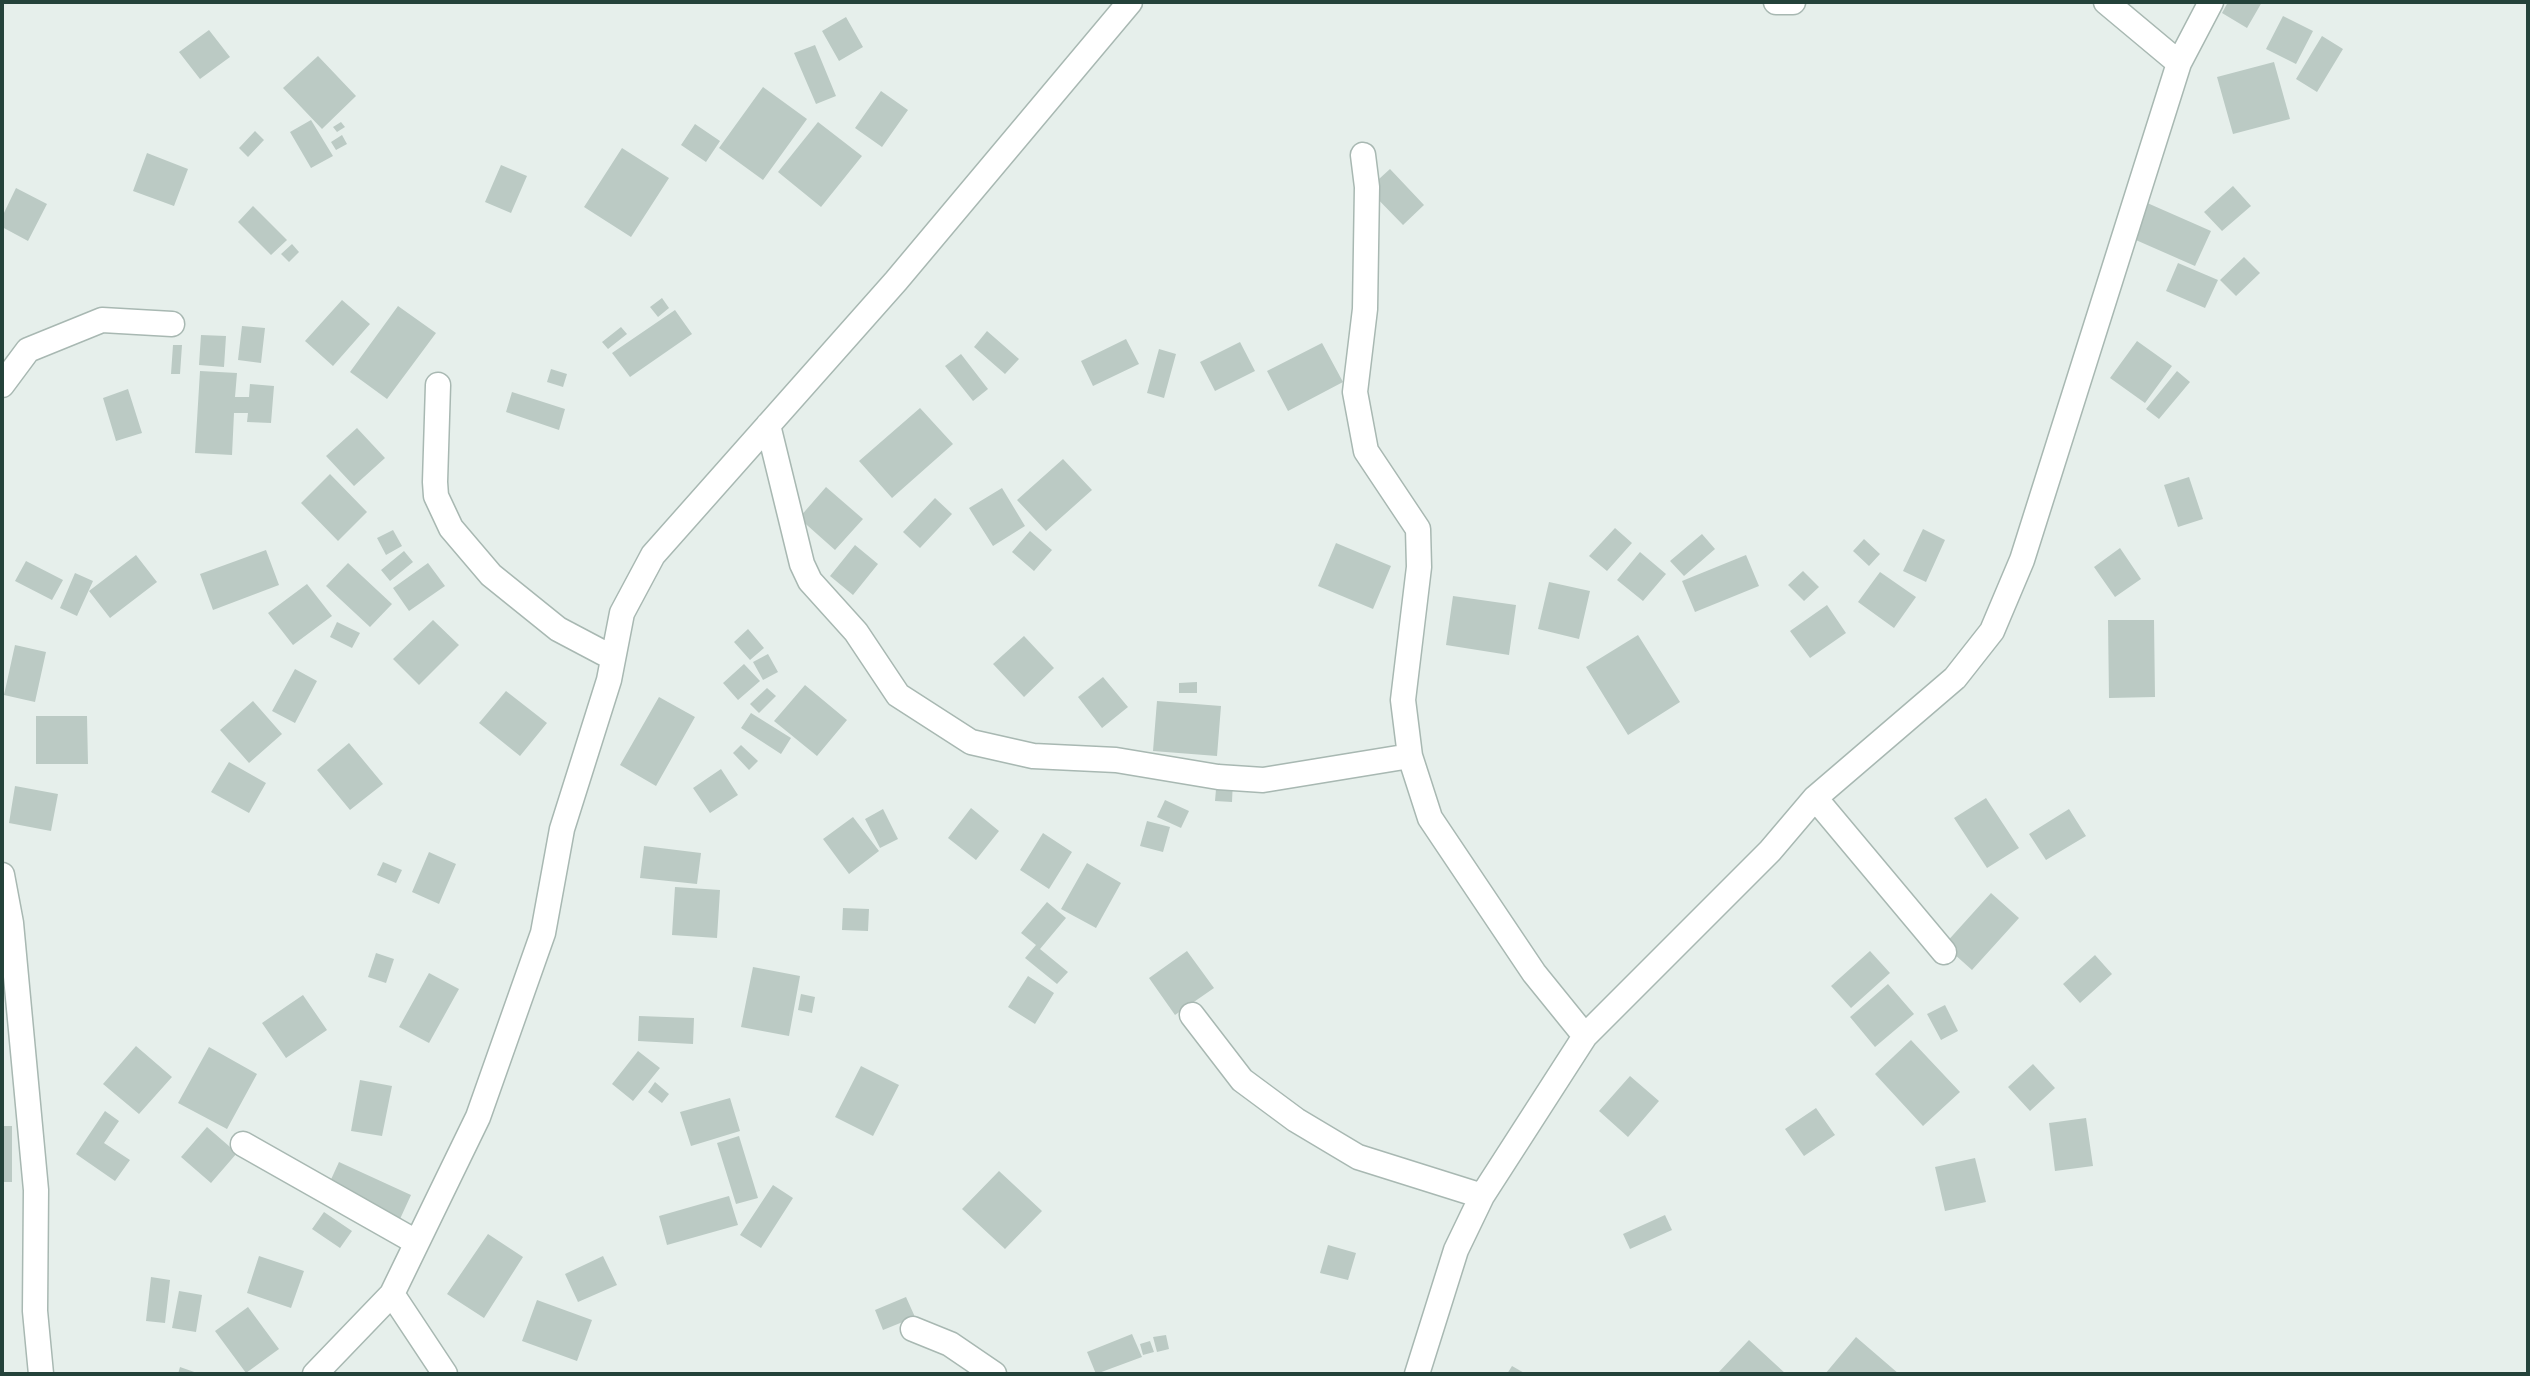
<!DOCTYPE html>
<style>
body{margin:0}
#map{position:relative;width:2530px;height:1376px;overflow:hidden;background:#e6efeb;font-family:"Exo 2",sans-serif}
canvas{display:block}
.frame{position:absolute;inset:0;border:4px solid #24423a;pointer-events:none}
</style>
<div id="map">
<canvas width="2530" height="1376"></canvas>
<div class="frame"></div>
</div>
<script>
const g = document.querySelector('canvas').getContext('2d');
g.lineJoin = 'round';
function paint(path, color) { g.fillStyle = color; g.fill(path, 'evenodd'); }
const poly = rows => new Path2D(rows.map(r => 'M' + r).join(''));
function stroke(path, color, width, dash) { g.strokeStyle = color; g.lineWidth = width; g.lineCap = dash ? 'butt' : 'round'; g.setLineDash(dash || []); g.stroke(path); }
const building = poly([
 [2228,2,2262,2,2247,28,2222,13],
 [2283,16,2313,31,2296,64,2266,49],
 [846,17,863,47,839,61,822,31],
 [209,30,230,57,200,79,179,52],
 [2322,36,2343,49,2317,92,2296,79],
 [815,45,836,96,816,104,794,53],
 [318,56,356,96,322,129,283,88],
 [2274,62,2290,119,2233,134,2217,77],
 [763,87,807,119,763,180,719,148],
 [881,91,908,110,882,147,855,128],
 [311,120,333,156,311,168,290,132],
 [341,122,345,127,337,132,333,127],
 [818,122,862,156,821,207,778,172],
 [695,124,720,141,706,162,681,145],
 [255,131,264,140,248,157,239,148],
 [342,135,347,144,336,150,331,142],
 [622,148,669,178,631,237,584,207],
 [147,153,188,169,174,206,133,191],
 [501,165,527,176,511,213,485,202],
 [1390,169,1424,205,1403,225,1368,189],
 [2233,186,2251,206,2222,231,2204,212],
 [16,188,47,204,28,241,2,227,2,217],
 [2145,202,2211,231,2195,266,2129,237],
 [253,206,287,240,271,255,238,222],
 [292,244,299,252,289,262,281,254],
 [2244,257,2260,273,2236,296,2220,280],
 [2178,263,2218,280,2205,308,2166,291],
 [662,298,669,308,658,317,650,307],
 [342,300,370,324,333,366,305,341],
 [398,306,436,333,387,399,350,372],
 [675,310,692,334,630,377,612,353],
 [242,326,265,328,261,363,238,360],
 [621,327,627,334,608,349,602,342],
 [987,331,1019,359,1005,374,974,347],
 [201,335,226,336,224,367,199,365],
 [1126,339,1139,364,1093,386,1081,361],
 [2137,341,2172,366,2145,403,2110,378],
 [1240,342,1255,371,1215,391,1200,362],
 [1322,343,1343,382,1288,411,1267,371],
 [173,345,182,345,180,374,171,374],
 [1159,349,1176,354,1164,398,1147,393],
 [961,354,988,389,973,401,945,366],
 [551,369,567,374,563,387,547,382],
 [200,371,237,373,235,397,249,397,250,384,274,386,271,423,247,422,248,413,234,413,232,455,195,453],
 [2177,371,2190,382,2159,419,2146,409],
 [128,389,142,433,116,441,103,398],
 [512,392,565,409,559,430,506,412],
 [920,408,953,444,892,498,859,461],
 [357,428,385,458,354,486,326,456],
 [1063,459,1092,490,1046,531,1017,500],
 [330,474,367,512,338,541,301,503],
 [2189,477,2203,519,2178,527,2164,485],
 [826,487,863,519,835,550,799,518],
 [1002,488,1025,526,993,546,969,508],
 [935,498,952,514,920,548,903,532],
 [1615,528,1632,543,1607,571,1589,556],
 [1923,529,1945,540,1926,582,1903,571],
 [393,530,402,546,386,555,377,538],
 [1030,531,1052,550,1034,571,1012,552],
 [1702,534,1715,549,1684,576,1670,561],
 [1864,539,1880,554,1869,566,1853,551],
 [1336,543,1391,566,1373,609,1318,586],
 [855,545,878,564,853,595,830,576],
 [2120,548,2141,579,2115,597,2094,567],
 [266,550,279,585,213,610,200,574],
 [404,551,413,562,390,581,381,570],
 [1640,552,1666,574,1643,601,1617,580],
 [136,555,157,582,110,618,89,591],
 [1746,555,1759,586,1695,612,1682,581],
 [26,561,63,580,52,600,15,581],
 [348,563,392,604,370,627,326,586],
 [428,563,445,586,409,611,393,588],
 [1803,571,1819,587,1804,601,1788,585],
 [1880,572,1916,597,1894,628,1858,602],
 [75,573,93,581,77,616,60,608],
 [1549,582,1590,591,1579,639,1538,629],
 [307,584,332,616,293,645,268,613],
 [1453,596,1516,605,1509,655,1446,645],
 [1827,605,1846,633,1810,658,1790,631],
 [433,620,459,645,419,685,393,659],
 [2108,620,2154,620,2155,697,2109,698],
 [337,622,360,633,352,648,330,637],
 [748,629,764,648,750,660,734,642],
 [1638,635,1680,702,1628,735,1586,667],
 [1024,636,1054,668,1024,697,993,664],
 [15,645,46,652,35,702,4,695],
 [768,654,778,672,763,680,753,662],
 [744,664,760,681,738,700,723,683],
 [295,669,317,681,295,723,272,711],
 [1103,677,1128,707,1102,728,1078,697],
 [1197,682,1197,693,1179,693,1179,683],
 [805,685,847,720,817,756,774,721],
 [767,688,776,696,759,713,750,704],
 [506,691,547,723,520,756,479,723],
 [659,697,695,717,656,786,620,765],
 [253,701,282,734,249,763,220,730],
 [1157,701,1221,706,1217,756,1153,751],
 [751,713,791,738,781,754,741,728],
 [36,716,87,716,88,764,36,764],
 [349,743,383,784,350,810,317,770],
 [741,745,758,761,749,770,733,753],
 [229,762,266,783,249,813,211,792],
 [721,769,738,795,710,813,693,788],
 [1217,778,1233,779,1232,802,1215,801],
 [15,786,58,794,51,831,9,823],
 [1986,798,2019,848,1987,868,1954,818],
 [1165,800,1189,811,1181,828,1157,817],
 [971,808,999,831,976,860,948,838],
 [883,809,898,839,880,848,865,819],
 [2069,809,2086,836,2046,860,2029,834],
 [853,817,879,851,849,874,823,839],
 [1147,821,1170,827,1163,852,1140,846],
 [1043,833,1072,852,1049,889,1020,870],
 [644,846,701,853,697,884,640,878],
 [429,852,456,864,439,904,412,892],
 [383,862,402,870,396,883,377,875],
 [1087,863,1121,883,1096,928,1061,909],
 [675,887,720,890,717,938,672,935],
 [1991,893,2019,918,1972,970,1944,945],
 [1047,902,1066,918,1040,949,1068,972,1057,984,1025,958,1036,945,1021,933],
 [843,908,869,909,868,931,842,930],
 [1187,951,1214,988,1175,1015,1149,978],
 [1870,951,1890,973,1851,1008,1831,986],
 [376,953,394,959,386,983,368,977],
 [2095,955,2112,974,2080,1003,2063,984],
 [753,967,800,976,789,1036,741,1027],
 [429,973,459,989,429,1043,399,1027],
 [1028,976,1054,993,1035,1024,1008,1007],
 [1888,984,1914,1014,1875,1047,1850,1017],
 [801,994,815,997,812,1013,798,1010],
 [303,995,327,1030,286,1058,262,1023],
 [1945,1005,1958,1031,1941,1040,1927,1014],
 [639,1016,694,1018,693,1044,638,1041],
 [1911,1040,1960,1092,1923,1126,1875,1074],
 [136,1046,172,1077,139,1114,103,1084],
 [209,1047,257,1074,227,1129,178,1103],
 [638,1051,660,1068,633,1101,612,1084],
 [2033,1064,2055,1088,2030,1111,2008,1087],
 [861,1066,899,1085,873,1136,835,1117],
 [1630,1076,1659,1101,1628,1137,1599,1111],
 [360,1080,392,1086,382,1136,351,1131],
 [655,1082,669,1094,662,1103,648,1092],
 [730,1098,740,1131,691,1146,680,1112],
 [1816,1108,1835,1135,1804,1156,1785,1129],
 [105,1111,119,1121,104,1143,130,1160,115,1181,76,1154],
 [2086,1118,2093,1166,2055,1171,2049,1123],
 [2,1126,12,1126,12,1182,2,1182],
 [207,1127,237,1153,211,1183,181,1157],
 [739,1136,758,1198,736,1204,717,1143],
 [1975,1158,1986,1202,1945,1211,1935,1167],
 [339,1162,411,1195,400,1219,328,1186],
 [999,1171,1042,1211,1005,1249,962,1209],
 [773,1185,793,1198,761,1248,740,1235],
 [729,1196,738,1225,667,1245,659,1216],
 [324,1212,352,1231,340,1248,312,1229],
 [1665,1215,1672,1230,1630,1249,1623,1234],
 [488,1234,523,1257,484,1318,447,1294],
 [1328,1245,1356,1253,1348,1280,1320,1273],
 [259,1256,304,1271,291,1308,247,1293],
 [603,1256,617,1285,578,1302,565,1274],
 [151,1277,170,1280,165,1323,146,1321],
 [179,1291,202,1295,196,1332,172,1328],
 [906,1297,915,1317,883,1330,875,1310],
 [537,1300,592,1320,577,1361,522,1341],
 [248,1307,279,1349,246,1373,215,1331],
 [1132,1334,1142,1357,1096,1374,1087,1352],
 [1166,1335,1169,1349,1157,1352,1153,1337],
 [1856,1337,1899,1374,1825,1374],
 [1749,1340,1786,1374,1717,1374],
 [1150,1341,1154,1352,1143,1355,1140,1344],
 [1512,1366,1526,1374,1507,1374],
 [180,1367,200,1374,178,1374]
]);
const minor = poly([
 [1776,2,1793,2],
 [2106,2,2179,63],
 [1363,155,1367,187,1365,309,1355,392,1366,451,1418,529,1419,567,1403,700,1410,756,1430,818,1534,973,1585,1036],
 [2,385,28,350,102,320,172,324],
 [438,385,435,482,436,496,451,528,491,575,558,629,611,657],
 [768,425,802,564,810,581,856,632,898,695,971,742,1033,756,1116,760,1218,777,1263,780,1410,756],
 [1815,798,1944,952],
 [2,875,11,923,36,1190,35,1311,41,1374],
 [1192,1015,1242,1080,1296,1120,1358,1157,1482,1196],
 [243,1144,416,1242],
 [913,1329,950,1344,994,1374],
 [315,1374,392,1294],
 [445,1374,392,1294,478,1117,543,933,562,829,609,680,622,613,653,555,896,281,1130,2],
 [1417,1374,1456,1250,1482,1196,1585,1036,1770,851,1815,798,1955,678,1992,631,2022,560,2179,63,2211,2]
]);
paint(building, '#bbcac4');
stroke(minor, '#a8b8b2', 27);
stroke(minor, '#fff', 24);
</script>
